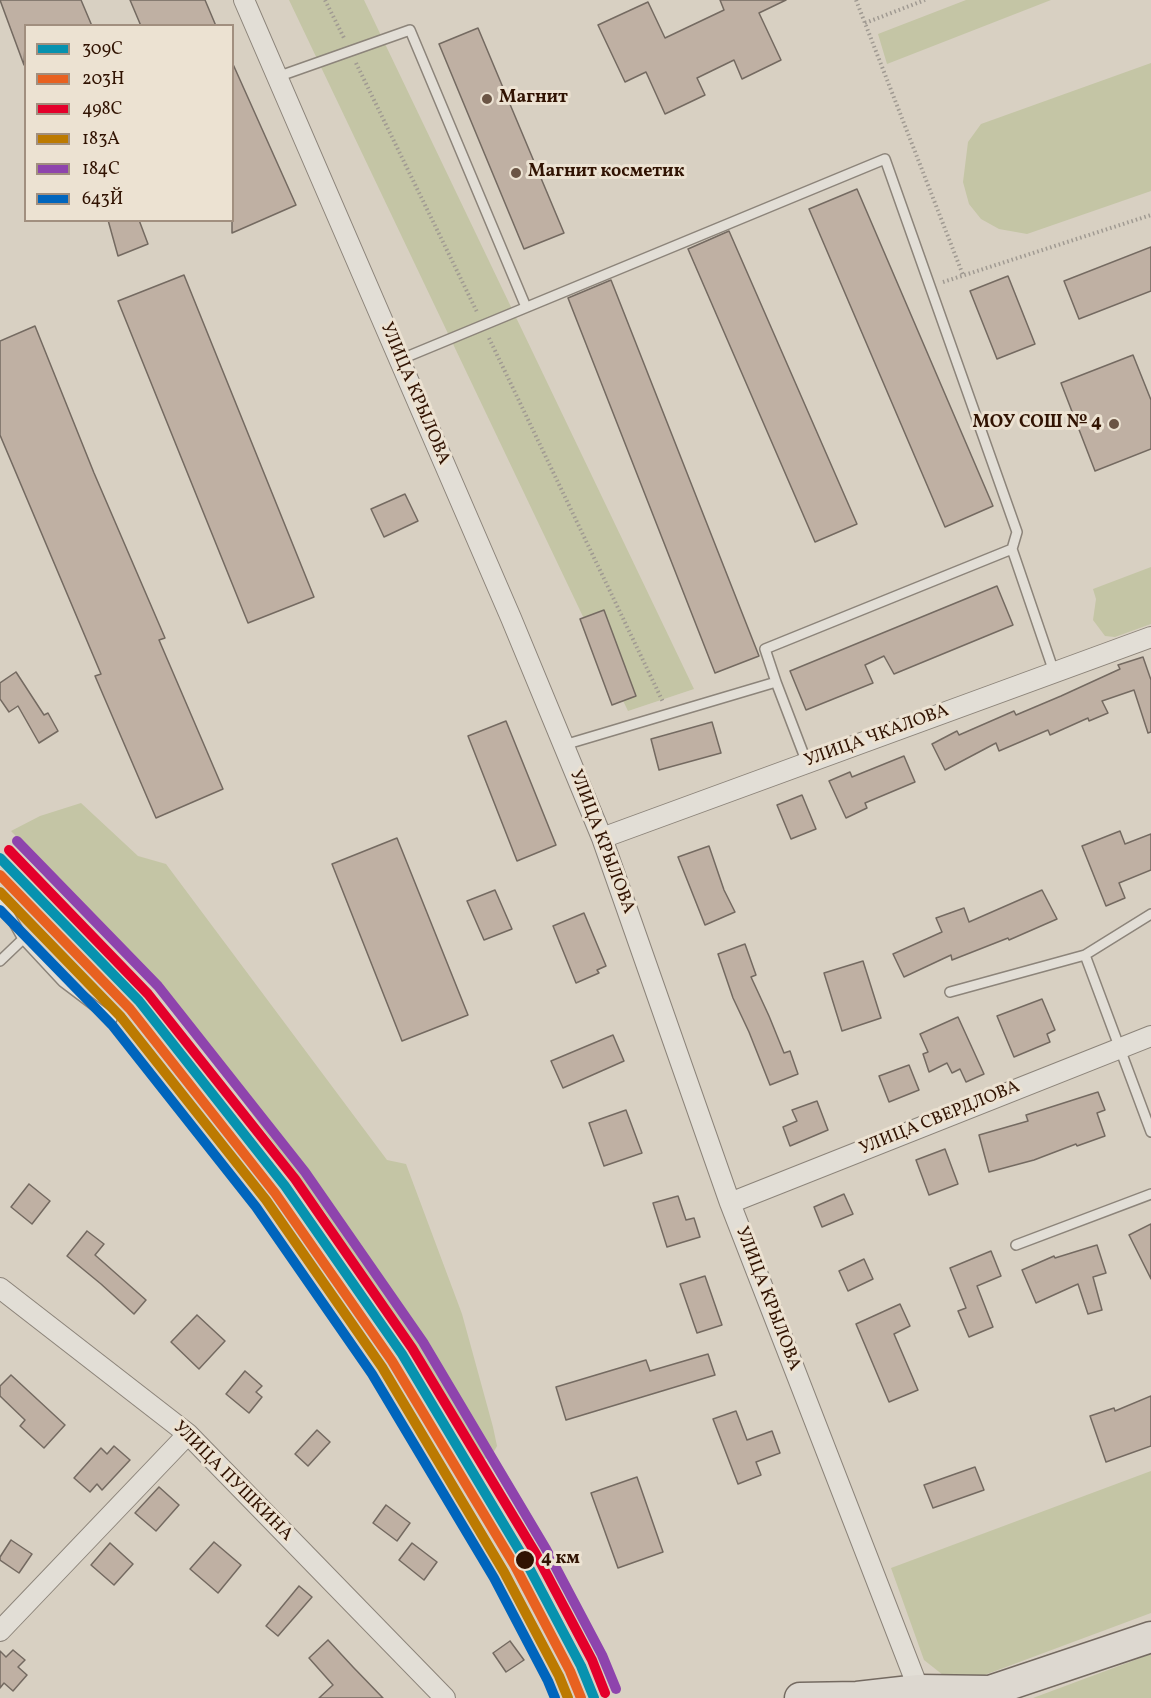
<!DOCTYPE html>
<meta charset="utf-8">
<style>
body{margin:0}
#map{position:relative;width:1151px;height:1698px;overflow:hidden;background:#d8d0c2;font-family:Vollkorn,serif}
canvas{display:block}
.legend{position:absolute;left:24px;top:24px;width:210px;height:198px;box-sizing:border-box;background:#ece2d2;border:2px solid #a18f7f;margin:0;padding:8px 10px;list-style:none;font-size:18px;color:#311302}
.legend li{display:flex;align-items:center;gap:12px;height:30px}
.legend b{width:30px;border:2px solid #a18f7f}
</style>
<div id="map">
<canvas width="1151" height="1698"></canvas>
<ul class="legend">
<li><b style="height:8px;background:#0792af"></b>309С</li>
<li><b style="height:8px;background:#e86120"></b>203Н</li>
<li><b style="height:8px;background:#e4002b"></b>498С</li>
<li><b style="height:8px;background:#bc7a01"></b>183А</li>
<li><b style="height:8px;background:#8e44ad"></b>184С</li>
<li><b style="height:8px;background:#0065bd"></b>643Й</li>
</ul>
</div>
<script>
const g = document.querySelector('canvas').getContext('2d');
g.lineJoin = 'round';
function paint(path, color) { g.fillStyle = color; g.fill(path, 'evenodd'); }
const poly = rows => new Path2D(rows.map(r => 'M' + r).join(''));
function stroke(path, color, width, dash) { g.strokeStyle = color; g.lineWidth = width; g.lineCap = dash ? 'butt' : 'round'; g.setLineDash(dash || []); g.stroke(path); }
function write(font, color, halo, rows, align = 'center') {
  g.font = font + ' Vollkorn,serif'; g.lineWidth = 6; g.setLineDash([]); g.textBaseline = 'middle'; g.strokeStyle = halo; g.fillStyle = color; for (const [text, x, y, turn = 0] of rows) {
    g.save(); g.translate(x, y); g.rotate((+turn || 0) * Math.PI / 180); g.textAlign = isNaN(turn) ? turn : align; if (halo) g.strokeText(text, 0, 0); g.fillText(text, 0, 0); g.restore();
  }
}
const green = poly([
 [289,0,364,0,694,689,628,711],
 [966,0,1051,0,887,64,878,34],
 [1151,63,1151,191,1027,234,999,229,981,219,969,204,963,182,968,142,981,124],
 [1151,567,1151,624,1115,637,1105,636,1093,620,1096,599,1093,589],
 [81,803,138,856,166,864,387,1160,406,1164,462,1314,493,1427,497,1446,492,1455,487,1459,479,1457,471,1451,326,1214,141,964,11,831,40,816],
 [1151,1471,1151,1613,971,1680,943,1675,924,1660,891,1568],
 [1151,1654,1151,1698,1033,1698]
]);
const building = poly([
 [0,0,81,0,92,26,26,26,24,65,0,0],
 [130,0,205,0,216,26,141,26,130,0],
 [720,0,786,0,759,13,781,60,742,79,734,60,697,78,705,95,665,114,646,72,625,82,598,25,648,2,665,38,724,10,720,0],
 [478,28,564,233,524,249,439,44,478,28],
 [232,62,296,205,232,233,232,62],
 [857,189,993,506,945,527,809,209,857,189],
 [108,220,139,220,148,244,118,256,108,220],
 [729,231,857,524,815,542,688,249,729,231],
 [1151,247,1151,291,1079,319,1064,281,1151,247],
 [184,275,314,597,248,623,118,301,184,275],
 [1008,276,1035,344,997,359,970,291,1008,276],
 [611,280,759,656,715,673,568,298,611,280],
 [35,326,94,473,165,638,159,640,223,789,156,818,95,676,101,674,0,435,0,341,35,326],
 [1133,355,1151,400,1151,449,1095,471,1061,383,1133,355],
 [405,494,418,521,384,537,371,509,405,494],
 [997,586,1013,625,894,674,884,656,865,665,873,683,806,710,790,671,997,586],
 [604,610,636,696,612,705,580,619,604,610],
 [1143,657,1151,680,1151,732,1148,733,1134,690,1102,701,1108,713,1089,721,1088,718,1050,735,1048,730,999,751,996,743,945,770,932,744,957,731,959,735,1014,711,1016,715,1061,696,1120,669,1118,665,1143,657],
 [16,672,44,715,48,713,58,731,39,743,18,706,9,712,0,699,0,683,16,672],
 [506,721,556,845,517,861,468,736,506,721],
 [712,722,721,753,659,770,651,739,712,722],
 [904,756,915,782,865,803,867,808,846,818,829,781,850,772,852,777,904,756],
 [802,795,816,829,791,839,777,805,802,795],
 [1120,831,1125,844,1151,834,1151,870,1119,883,1125,898,1106,906,1082,846,1120,831],
 [397,838,468,1015,402,1041,332,864,397,838],
 [709,846,724,890,735,912,705,925,678,857,709,846],
 [495,890,512,929,484,940,467,901,495,890],
 [1042,890,1057,919,1009,940,1008,938,952,960,951,955,904,977,893,954,942,932,936,918,964,908,969,922,1042,890],
 [584,913,606,966,597,970,599,973,576,983,553,926,584,913],
 [745,944,756,975,751,977,769,1016,784,1053,790,1051,798,1074,770,1085,749,1032,733,998,718,954,745,944],
 [863,961,881,1018,842,1031,824,973,863,961],
 [1042,999,1055,1030,1047,1034,1050,1042,1014,1057,997,1016,1042,999],
 [958,1017,984,1074,966,1082,960,1069,952,1073,947,1063,929,1072,923,1054,928,1052,920,1034,958,1017],
 [613,1035,624,1061,563,1088,551,1061,613,1035],
 [909,1065,919,1090,889,1102,879,1076,909,1065],
 [1098,1092,1105,1110,1097,1113,1105,1136,1077,1146,1076,1144,1034,1160,989,1172,979,1135,1028,1121,1026,1115,1098,1092],
 [817,1101,828,1130,790,1146,783,1127,797,1121,792,1110,817,1101],
 [626,1110,642,1153,604,1166,589,1123,626,1110],
 [945,1149,958,1184,929,1195,916,1160,945,1149],
 [29,1184,50,1201,32,1224,11,1207,29,1184],
 [844,1194,853,1214,822,1227,814,1207,844,1194],
 [678,1196,686,1220,694,1218,700,1237,667,1247,653,1203,678,1196],
 [1151,1224,1151,1279,1129,1235,1151,1224],
 [87,1231,104,1244,95,1255,146,1300,134,1314,101,1284,67,1256,87,1231],
 [1097,1245,1106,1273,1093,1277,1102,1310,1088,1314,1078,1284,1036,1303,1022,1270,1054,1256,1055,1258,1097,1245],
 [991,1251,1001,1276,977,1286,993,1327,969,1337,958,1311,966,1308,950,1268,991,1251],
 [864,1259,873,1279,848,1291,839,1271,864,1259],
 [705,1276,722,1325,697,1333,680,1284,705,1276],
 [900,1304,910,1326,894,1334,918,1390,889,1402,856,1324,900,1304],
 [197,1315,225,1341,199,1369,171,1342,197,1315],
 [708,1354,715,1375,566,1420,556,1387,646,1360,650,1371,708,1354],
 [245,1371,262,1386,256,1392,262,1397,249,1413,226,1394,245,1371],
 [11,1375,65,1425,44,1448,20,1426,25,1420,0,1396,0,1386,11,1375],
 [1151,1396,1151,1446,1106,1462,1090,1416,1114,1408,1115,1411,1151,1396],
 [736,1411,747,1440,772,1431,780,1453,756,1462,761,1475,738,1484,713,1419,736,1411],
 [317,1430,330,1442,308,1466,295,1454,317,1430],
 [114,1446,130,1460,102,1490,97,1484,90,1492,74,1478,101,1448,107,1454,114,1446],
 [975,1467,984,1490,933,1508,924,1485,975,1467],
 [637,1477,663,1552,618,1568,591,1493,637,1477],
 [159,1487,179,1505,156,1531,135,1513,159,1487],
 [386,1505,410,1523,397,1541,373,1523,386,1505],
 [11,1540,32,1554,19,1573,0,1560,0,1557,11,1540],
 [214,1542,241,1565,218,1593,190,1569,214,1542],
 [110,1543,133,1564,114,1585,91,1565,110,1543],
 [412,1543,437,1562,424,1580,399,1560,412,1543],
 [299,1586,312,1597,278,1636,266,1626,299,1586],
 [328,1640,353,1667,383,1698,319,1698,333,1685,309,1658,328,1640],
 [510,1641,524,1660,506,1672,493,1653,510,1641],
 [13,1650,25,1660,18,1667,27,1675,13,1691,4,1683,0,1688,0,1651,6,1657,13,1650]
]);
const path = poly([
 [325,0,345,40],
 [856,0,963,275],
 [865,23,925,0],
 [356,63,477,312],
 [943,282,1151,215],
 [489,338,663,702]
]);
const service = poly([
 [277,77,410,30,526,307],
 [399,360,885,159,1017,532,1012,549],
 [776,682,765,649,1012,549,1054,672],
 [564,745,776,682,807,763],
 [0,898,23,939,63,982,112,1019],
 [1085,955,1151,1132],
 [0,961,23,939],
 [950,992,1085,955,1151,914],
 [1016,1245,1151,1194]
]);
const minor = poly([
 [244,0,511,618,602,838,730,1203,919,1690,924,1698],
 [602,838,1151,637],
 [730,1203,1151,1036],
 [0,1288,188,1434,445,1698],
 [0,1631,188,1434]
]);
const primary = poly([
 [800,1698,857,1697,919,1690,990,1691,1151,1637]
]);
const rail1 = poly([
 [0,858,139,1001,285,1186,402,1354,525,1560,581,1666,594,1698]
]);
const rail2 = poly([
 [0,875,130,1009,275,1193,392,1361,515,1566,570,1671,581,1698]
]);
const rail3 = poly([
 [9,850,148,994,295,1179,412,1348,536,1554,592,1660,605,1693]
]);
const rail4 = poly([
 [0,892,121,1017,266,1200,382,1367,504,1572,559,1676,568,1698]
]);
const rail5 = poly([
 [17,841,158,986,305,1172,423,1342,546,1549,602,1655,616,1689]
]);
const rail6 = poly([
 [0,910,112,1025,256,1207,372,1374,494,1578,548,1681,555,1698]
]);
const markers = [
 [487,99,6,"#6b5545"],
 [516,173,6,"#6b5545"],
 [1114,424,6,"#6b5545"],
 [525,1560,10,"#311302"]
];
const poiNames = [
 ["Магнит",499,99],
 ["Магнит косметик",528,173],
 ["МОУ СОШ № 4",1102,424,"right"]
];
const streetNames = [
 ["УЛИЦА КРЫЛОВА",414,394,67],
 ["УЛИЦА ЧКАЛОВА",877,737,-20],
 ["УЛИЦА КРЫЛОВА",601,842,69],
 ["УЛИЦА СВЕРДЛОВА",940,1119,-22],
 ["УЛИЦА КРЫЛОВА",767,1299,69],
 ["УЛИЦА ПУШКИНА",232,1482,45]
];
const stopNames = [
 ["4 км",541,1560]
];
paint(green, '#c4c5a5');
paint(building, '#bfb0a3');
stroke(building, '#746a61', 1.5);
stroke(service, '#8c847a', 12);
stroke(minor, '#8c847a', 22);
stroke(primary, '#746a61', 33);
stroke(path, '#a09a92', 4, [1.5, 3]);
stroke(service, '#e2ded6', 9);
stroke(minor, '#e2ded6', 20);
stroke(primary, '#ddd8d0', 30);
stroke(rail1, '#0792af', 10);
stroke(rail2, '#e86120', 10);
stroke(rail3, '#e4002b', 10);
stroke(rail4, '#bc7a01', 10);
stroke(rail5, '#8e44ad', 10);
stroke(rail6, '#0065bd', 10);
for (const [x, y, r, color] of markers) { const dot = new Path2D(); dot.arc(x, y, r, 0, 2 * Math.PI); g.fillStyle = color; g.fill(dot); stroke(dot, '#ece2d2', 2); }
write('bold 18px', '#311302', '#ece2d2', poiNames, 'left');
write('18px', '#311302', '#ece2d2', streetNames);
write('bold 18px', '#311302', '#ece2d2', stopNames, 'left');
</script>
